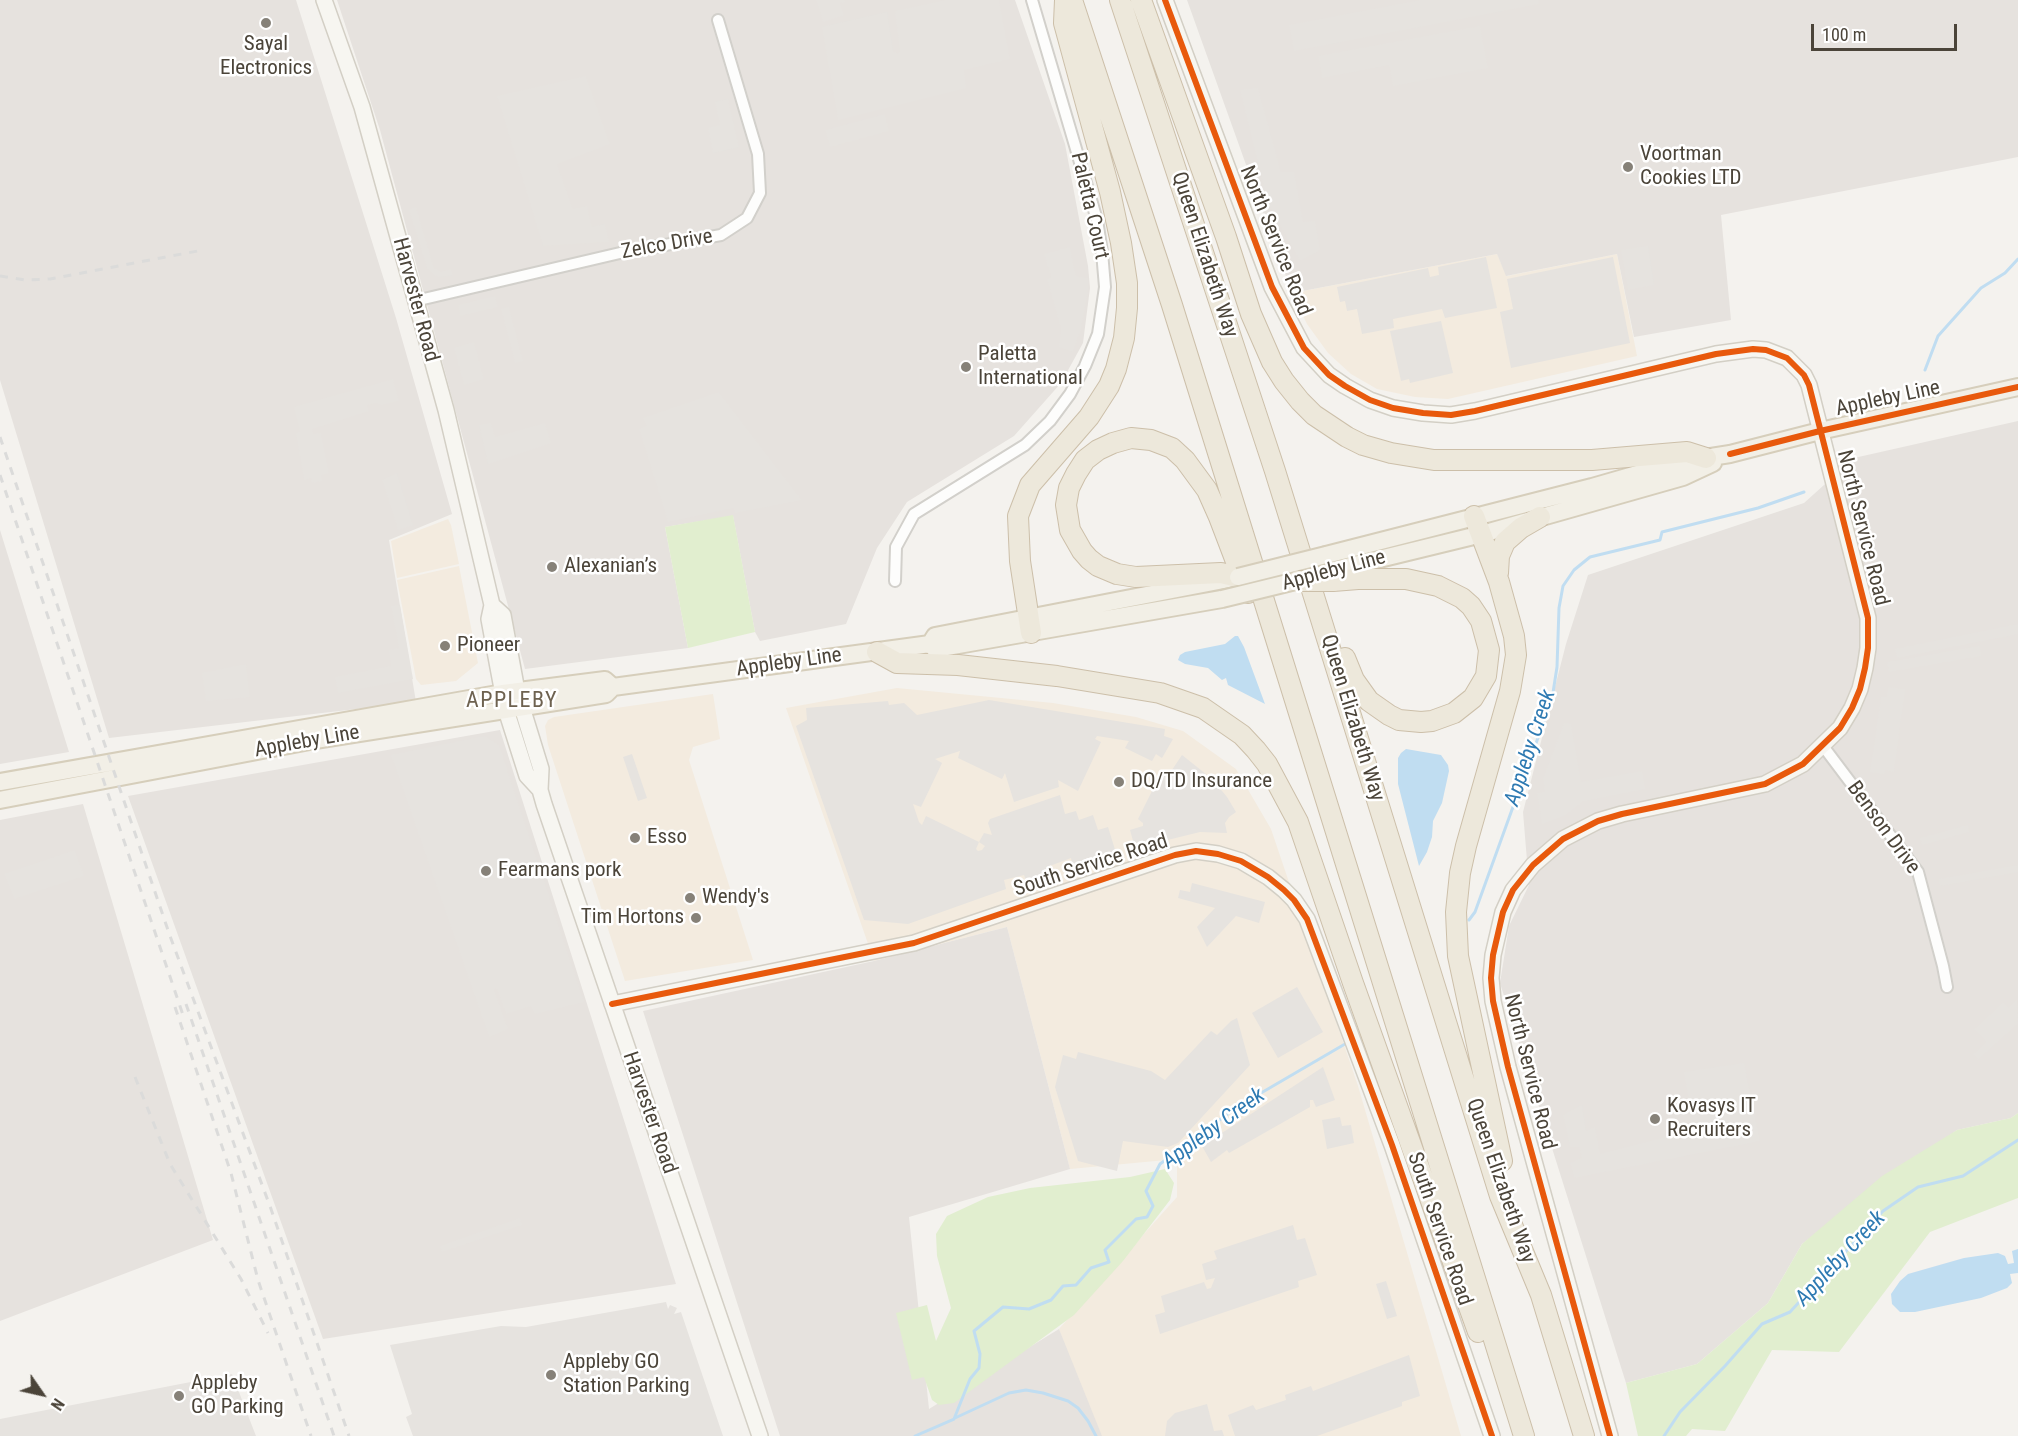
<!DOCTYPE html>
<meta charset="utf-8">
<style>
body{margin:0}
#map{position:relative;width:2018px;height:1436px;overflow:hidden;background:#f4f2ee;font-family:"Roboto Condensed",sans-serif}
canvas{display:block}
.north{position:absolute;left:12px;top:1364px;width:60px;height:60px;-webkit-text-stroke:4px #fff;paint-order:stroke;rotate:124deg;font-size:16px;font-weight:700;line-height:24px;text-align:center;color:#4b4439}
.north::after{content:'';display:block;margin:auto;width:21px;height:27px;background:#4b4439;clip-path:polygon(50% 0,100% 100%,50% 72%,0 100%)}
.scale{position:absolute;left:1811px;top:24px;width:146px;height:27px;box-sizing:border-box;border:3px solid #4b4439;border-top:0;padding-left:8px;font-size:18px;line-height:21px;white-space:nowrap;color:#4b4439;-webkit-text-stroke:4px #fff;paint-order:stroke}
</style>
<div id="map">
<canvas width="2018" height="1436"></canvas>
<div class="north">N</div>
<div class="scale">100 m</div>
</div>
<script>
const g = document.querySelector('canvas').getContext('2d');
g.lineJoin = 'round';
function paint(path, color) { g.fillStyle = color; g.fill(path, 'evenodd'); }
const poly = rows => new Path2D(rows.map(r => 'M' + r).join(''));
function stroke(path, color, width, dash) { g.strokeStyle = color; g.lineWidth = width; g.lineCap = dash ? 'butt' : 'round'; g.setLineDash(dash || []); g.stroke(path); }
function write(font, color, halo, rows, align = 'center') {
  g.font = font + ' "Roboto Condensed",sans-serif'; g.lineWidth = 5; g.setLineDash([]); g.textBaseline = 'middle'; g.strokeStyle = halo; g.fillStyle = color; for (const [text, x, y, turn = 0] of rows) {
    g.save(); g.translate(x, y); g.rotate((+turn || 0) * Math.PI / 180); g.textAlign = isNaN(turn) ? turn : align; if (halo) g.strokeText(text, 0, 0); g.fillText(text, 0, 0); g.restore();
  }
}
const commercial = poly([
 [1497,254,1507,276,1617,254,1637,356,1448,399,1415,397,1377,389,1351,374,1328,353,1307,324,1292,293],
 [448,519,451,525,459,564,397,578,391,541],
 [459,566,478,663,456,681,421,685,416,679,397,580],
 [897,688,1053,703,1136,717,1183,731,1236,769,1271,829,1358,1086,1461,1436,1095,1436,1059,1329,1177,1197,1177,1159,1070,1169,1007,927,874,961,786,708],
 [713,694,720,739,693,747,689,760,753,960,625,981,548,745,545,726,548,720,554,717]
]);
const industrial = poly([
 [0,0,296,0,396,318,452,514,389,540,416,702,109,738,0,380],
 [337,0,1015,0,1065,144,1088,266,1090,288,1083,343,1061,383,1014,436,907,502,877,548,846,624,760,641,755,632,733,516,665,527,688,648,525,669,380,130],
 [1187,0,2018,0,2018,157,1721,215,1731,320,1634,337,1617,254,1506,276,1497,254,1292,293],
 [2018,421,2018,1113,2011,1118,1957,1130,1802,1244,1768,1303,1697,1364,1626,1383,1500,983,1509,926,1529,885,1523,812,1566,644,1588,575,1804,503,1854,458],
 [0,530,69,752,0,764],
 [500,730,676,1284,323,1339,128,796],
 [83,804,213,1240,0,1321,0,820],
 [1007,927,1070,1169,909,1217,929,1409,1059,1329,1102,1436,780,1436,643,1011,874,961]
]);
const green = poly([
 [733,515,755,632,688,648,665,527],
 [2018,1113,2018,1198,1930,1232,1839,1352,1772,1350,1725,1431,1692,1429,1686,1436,1638,1436,1626,1383,1697,1364,1768,1303,1802,1244,1882,1176,1957,1130,2011,1118],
 [1165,1169,1174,1183,1170,1200,1123,1261,1074,1315,954,1403,939,1405,932,1400,924,1377,912,1380,896,1313,927,1305,936,1341,951,1308,937,1256,936,1234,947,1216,988,1197,1030,1188,1130,1177]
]);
const parking = poly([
 [816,0,844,0,845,2,840,3,844,15,823,22],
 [946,0,999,0,1010,59,964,70,966,88,838,120,822,27,887,12,893,51,898,54,900,52,895,11],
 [1421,0,1538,0,1539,4,1294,51,1289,25],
 [1480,26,1488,68,1393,86,1389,65,1322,78,1318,56],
 [586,76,610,144,557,164,573,209,587,206,592,227,605,224,609,242,543,246,497,96],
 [1258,88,1281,172,1294,172,1303,222,1315,221,1320,250,1300,261,1268,204,1240,90],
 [728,99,739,147,713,153,708,128,720,125,715,102],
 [885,114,889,131,830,147,825,130],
 [416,207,434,268,441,272,451,269,453,275,440,277,434,275,427,268,409,210],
 [1648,246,1654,285,1628,290,1621,250],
 [1070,247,1075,273,1078,277,1088,278,1088,291,1081,329,1073,352,1059,347,1061,329,1047,279,1051,277,1044,254],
 [1486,257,1497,308,1445,318,1442,309,1393,319,1394,328,1362,334,1357,309,1347,311,1345,301,1340,302,1337,287,1428,268,1430,277,1439,275,1438,267],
 [1613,257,1630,343,1511,368,1500,312,1513,309,1507,279],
 [495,296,498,307,460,316,458,305],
 [509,307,523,361,515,363,501,309],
 [1441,321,1453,373,1410,383,1409,379,1401,381,1390,331],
 [474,342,484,379,464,385,454,348],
 [393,379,399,401,380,405,376,403,367,405,369,411,312,429,314,434,321,433,329,473,321,475,322,481,312,483,311,478,304,480,296,433,300,431,294,407],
 [719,392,802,500,735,513,733,508,668,522,639,429,647,426,643,418],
 [491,423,495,437,545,423,551,443,488,464,479,425],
 [397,473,413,525,398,530,382,480],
 [400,605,413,679,338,693,335,677,391,666,389,650,399,648,391,606],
 [2018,624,2018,634,1897,658,1895,649],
 [1980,646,1981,656,1889,672,1887,662],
 [246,664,250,697,206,701,202,673],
 [1888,687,1905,689,1894,772,1885,770,1884,774,1870,772,1881,697,1887,697],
 [989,700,1165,729,1164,736,1173,739,1162,758,1156,754,1152,761,1125,748,1129,741,1097,736,1095,739,1101,742,1078,791,1058,780,1059,787,1014,802,1005,773,1002,779,958,758,960,751,935,759,942,763,921,807,913,804,919,822,922,825,926,816,979,842,976,849,978,851,982,850,985,846,979,842,984,833,992,835,988,823,990,819,1060,795,1065,814,1076,811,1079,820,1093,815,1098,830,1108,827,1116,853,1073,867,1071,858,1047,867,1049,875,1027,883,1024,875,1004,880,1006,889,908,924,864,920,796,726,807,720,806,708,888,701,889,705,904,703,917,715],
 [1564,723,1571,724,1581,782,1642,771,1645,789,1584,801,1566,815,1542,824,1537,793,1545,792,1543,778],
 [485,736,499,745,584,1002,535,1014,531,1006,506,1014,496,987,494,989,508,1029,489,1037,391,755],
 [632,754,647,798,638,801,623,757],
 [1182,755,1212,779,1227,797,1236,812,1229,817,1225,823,1227,833,1200,832,1135,848,1130,830,1143,826,1143,823,1138,819,1161,773,1168,776],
 [1968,825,1969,832,1922,845,1920,838],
 [75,850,84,876,14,899,4,874],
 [2018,865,2018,872,1940,886,1939,879],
 [1192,883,1265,902,1259,923,1236,916,1207,947,1197,927,1215,908,1178,898,1180,890,1190,892],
 [1297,987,1323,1032,1278,1058,1252,1013],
 [2017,1000,2018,1024,1978,1060,1973,1054,1986,1042,1974,1029,2003,1002,2009,1008],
 [1237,1018,1250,1065,1178,1143,1168,1147,1123,1141,1117,1171,1078,1161,1055,1087,1063,1055,1076,1059,1078,1052,1151,1071,1165,1080,1211,1031,1217,1035,1231,1021],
 [1744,1063,1760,1141,1574,1178,1570,1163,1582,1158,1579,1147,1570,1147,1563,1115,1582,1105,1586,1131,1595,1127,1600,1154,1689,1131,1692,1137,1697,1136,1701,1131,1699,1125,1690,1127,1690,1108,1684,1072],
 [1323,1067,1335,1100,1316,1107,1313,1100,1310,1100,1310,1107,1229,1153,1227,1150,1211,1162,1202,1146],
 [1340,1117,1342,1126,1351,1125,1354,1143,1327,1149,1322,1120],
 [520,1218,522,1225,442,1252,440,1246],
 [1293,1225,1297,1240,1305,1238,1317,1275,1298,1281,1299,1287,1160,1334,1155,1315,1165,1312,1161,1296,1204,1282,1207,1289,1211,1288,1215,1278,1206,1280,1202,1264,1217,1259,1214,1251],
 [1386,1281,1397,1316,1387,1319,1376,1284],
 [666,1302,668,1309,670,1305,677,1308,674,1314,681,1312,723,1436,413,1436,406,1417,412,1414,390,1345,501,1326,526,1327],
 [1409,1355,1420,1396,1402,1402,1402,1406,1317,1436,1235,1436,1228,1415,1253,1405,1256,1410,1286,1400,1285,1395,1311,1386,1313,1391],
 [232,1374,256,1436,0,1436,0,1419],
 [1207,1404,1214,1431,1222,1430,1224,1436,1165,1436,1167,1421,1175,1413]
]);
const water = poly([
 [1235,636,1238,636,1244,647,1265,704,1228,685,1226,678,1222,680,1208,668,1185,664,1178,660,1180,655,1185,652,1225,644],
 [1406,749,1441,755,1448,765,1449,771,1442,803,1433,821,1432,837,1427,852,1419,866,1398,784,1398,758,1401,753],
 [2018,1249,2018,1273,2010,1274,2012,1283,2007,1288,1981,1298,1915,1312,1900,1312,1892,1304,1891,1294,1900,1281,1908,1274,1964,1258,1998,1253,2005,1256,2008,1264,2014,1263,2012,1251]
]);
const stream = poly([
 [1925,370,1938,336,1981,288,2005,273,2018,259],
 [1469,920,1475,912,1552,699,1557,667,1559,608,1563,586,1574,570,1590,557,1660,540,1662,532,1758,508,1804,492],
 [955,1418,1009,1393,1026,1390,1043,1393,1068,1401,1078,1408,1088,1421,1096,1436],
 [915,1436,954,1419,970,1379,979,1368,980,1354,974,1331,1003,1307,1029,1309,1051,1300,1063,1286,1076,1285,1091,1268,1109,1262,1105,1250,1136,1219,1147,1217,1153,1206,1146,1191,1160,1164,1237,1107,1345,1044],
 [1664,1436,1680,1412,1725,1366,1762,1324,1790,1312,1883,1211,1918,1187,1963,1176,2018,1140]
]);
const street = poly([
 [415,301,620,253,721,235,747,218,760,193,758,154,718,20],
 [895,581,896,547,914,514,1025,445,1050,421,1070,394,1085,366,1098,334,1105,287,1102,252,1097,220,1032,0],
 [1823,746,1918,872,1943,966,1947,987]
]);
const secondary = poly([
 [324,0,362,107,446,410,492,605,489,619,506,710,527,776,540,790],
 [1165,0,1272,287,1304,348,1329,375,1345,386,1370,400,1393,408,1423,413,1451,415,1475,411,1716,354,1753,349,1766,350,1787,358,1804,375,1809,385,1868,618,1868,648,1865,668,1860,689,1852,708,1840,728,1803,764,1765,784,1622,814,1598,821,1563,839,1533,865,1513,890,1503,912,1493,955,1491,978,1493,1001,1508,1067,1610,1436],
 [492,605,503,615,517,691,541,769,540,790,544,804,760,1436],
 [612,1004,914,943,1175,855,1196,851,1218,854,1241,861,1268,877,1284,890,1294,900,1307,919,1392,1145,1492,1436]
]);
const primary = poly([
 [1326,555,1592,487,1679,462,1730,454,1820,431,2018,387],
 [1330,571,1482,534,1683,477,1713,463],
 [930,644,935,636,1234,578],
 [0,782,503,693,605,680,613,687],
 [0,800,315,740,606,694,613,687,930,644,935,649,1222,599]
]);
const highway = poly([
 [1072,0,1172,305,1524,1436],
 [1120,0,1275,471,1500,1196,1541,1295,1584,1436],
 [1141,0,1226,237,1251,314,1272,362,1284,381,1300,401,1314,415,1347,437,1363,445,1391,453,1434,460,1592,460,1687,452,1706,458],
 [1474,516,1499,582,1514,636,1516,655,1510,691,1466,846,1460,873,1456,912,1458,956,1502,1161],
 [1498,573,1499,556,1505,542,1521,528,1540,517],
 [1238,577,1221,573,1136,577,1117,574,1098,566,1089,559,1082,551,1070,530,1066,505,1069,488,1076,474,1085,460,1098,450,1113,443,1131,438,1151,440,1172,448,1185,460,1207,490,1219,517,1248,593],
 [1333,581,1358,579,1406,579,1438,586,1462,598,1471,606,1481,621,1489,650,1486,676,1473,698,1454,713,1432,721,1421,722,1399,720,1389,715,1369,701,1354,680,1345,658],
 [1031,633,1020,561,1018,516,1030,485,1089,417,1109,386,1116,369,1124,338,1127,308,1127,283,1121,243,1110,192,1064,23,1065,0],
 [877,652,897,663,958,665,1057,676,1160,693,1203,708,1242,735,1256,750,1267,764,1298,822,1353,983,1478,1332]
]);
const rail = poly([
 [0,276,25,280,50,279,203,250],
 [0,437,170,936,271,1209,349,1436],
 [0,475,183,1015],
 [186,1004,334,1436],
 [175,1007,231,1173,258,1280,311,1436],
 [135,1077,170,1164,241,1279,268,1333]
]);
const primaryBridge = poly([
 [1238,577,1326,555],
 [1222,599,1308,578]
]);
const highwayBridge = poly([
 [1298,581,1333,581]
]);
const cycleway = poly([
 [1165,0,1272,287,1304,348,1329,375,1345,386,1370,400,1393,408,1423,413,1451,415,1475,411,1716,354,1753,349,1766,350,1787,358,1804,375,1809,385,1868,618,1868,648,1865,668,1860,689,1852,708,1840,728,1803,764,1765,784,1622,814,1598,821,1563,839,1533,865,1513,890,1503,912,1493,955,1491,978,1493,1001,1508,1067,1610,1436],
 [1730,454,1820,431,2018,387],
 [612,1004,914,943,1175,855,1196,851,1218,854,1241,861,1268,877,1284,890,1294,900,1307,919,1392,1145,1492,1436]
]);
const markers = [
 [266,23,6,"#868178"],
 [1628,167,6,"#868178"],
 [966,367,6,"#868178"],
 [552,567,6,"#868178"],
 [445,646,6,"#868178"],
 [1119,782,6,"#868178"],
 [635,838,6,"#868178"],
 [486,871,6,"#868178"],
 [690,898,6,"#868178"],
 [696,918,6,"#868178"],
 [1655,1119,6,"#868178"],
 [551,1375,6,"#868178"],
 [179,1396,6,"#868178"]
];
const poiNames = [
 ["Sayal",266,45,"center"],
 ["Electronics",266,69,"center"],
 ["Voortman",1640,155],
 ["Cookies LTD",1640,179],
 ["Paletta",978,355],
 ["International",978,379],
 ["Alexanian’s",564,567],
 ["Pioneer",457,646],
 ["DQ/TD Insurance",1131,782],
 ["Esso",647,838],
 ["Fearmans pork",498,871],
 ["Wendy's",702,898],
 ["Tim Hortons",684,918,"right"],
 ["Kovasys IT",1667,1107],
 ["Recruiters",1667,1131],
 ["Appleby GO",563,1363],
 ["Station Parking",563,1387],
 ["Appleby",191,1384],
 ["GO Parking",191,1408]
];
const streetNames = [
 ["Paletta Court",1089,206,77],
 ["North Service Road",1275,241,68],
 ["Zelco Drive",667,245,-10],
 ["Queen Elizabeth Way",1204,255,72],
 ["Harvester Road",415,300,75],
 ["Appleby Line",1888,399,-12],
 ["North Service Road",1862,528,76],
 ["Appleby Line",1334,571,-15],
 ["Appleby Line",789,663,-8],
 ["Queen Elizabeth Way",1352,718,73],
 ["Appleby Line",307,742,-10],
 ["Benson Drive",1883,828,54],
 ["South Service Road",1091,866,-18],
 ["North Service Road",1529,1072,76],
 ["Harvester Road",649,1113,71],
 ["Queen Elizabeth Way",1500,1181,71],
 ["South Service Road",1439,1229,71]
];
const neighbourhoodNames = [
 ["APPLEBY",512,701]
];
const waterNames = [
 ["Appleby Creek",1531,748,-72],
 ["Appleby Creek",1214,1129,-36],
 ["Appleby Creek",1841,1259,-47]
];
paint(commercial, '#f3ebdf');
paint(industrial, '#e6e2de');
paint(green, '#e1eecf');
paint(parking, '#e6e3df');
paint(water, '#c0ddf1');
stroke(stream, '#c0ddf1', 3);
stroke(street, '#d2d0cb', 14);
stroke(secondary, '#d3cfc5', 18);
stroke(primary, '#d6cebb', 20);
stroke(highway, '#ccbfa9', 22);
stroke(street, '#fdfdfc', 10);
stroke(secondary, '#f7f6f1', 15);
stroke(primary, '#f2efe6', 16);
stroke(highway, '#ede8db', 20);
stroke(rail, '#dbdbda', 3, [8, 8]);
stroke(primaryBridge, '#d6cebb', 20, []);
stroke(highwayBridge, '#ccbfa9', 22, []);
stroke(primaryBridge, '#f2efe6', 16);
stroke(highwayBridge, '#ede8db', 20);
stroke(cycleway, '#e8590c', 6);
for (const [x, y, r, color] of markers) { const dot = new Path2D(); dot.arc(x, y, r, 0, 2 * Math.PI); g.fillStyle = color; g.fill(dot); stroke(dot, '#fff', 2); }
write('21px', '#4b4439', '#fff', poiNames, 'left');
write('21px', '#4b4439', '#fff', streetNames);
g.letterSpacing = '1.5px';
write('22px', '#6e6250', '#fff', neighbourhoodNames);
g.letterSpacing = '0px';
write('italic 22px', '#2e7ab2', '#fff', waterNames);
</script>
